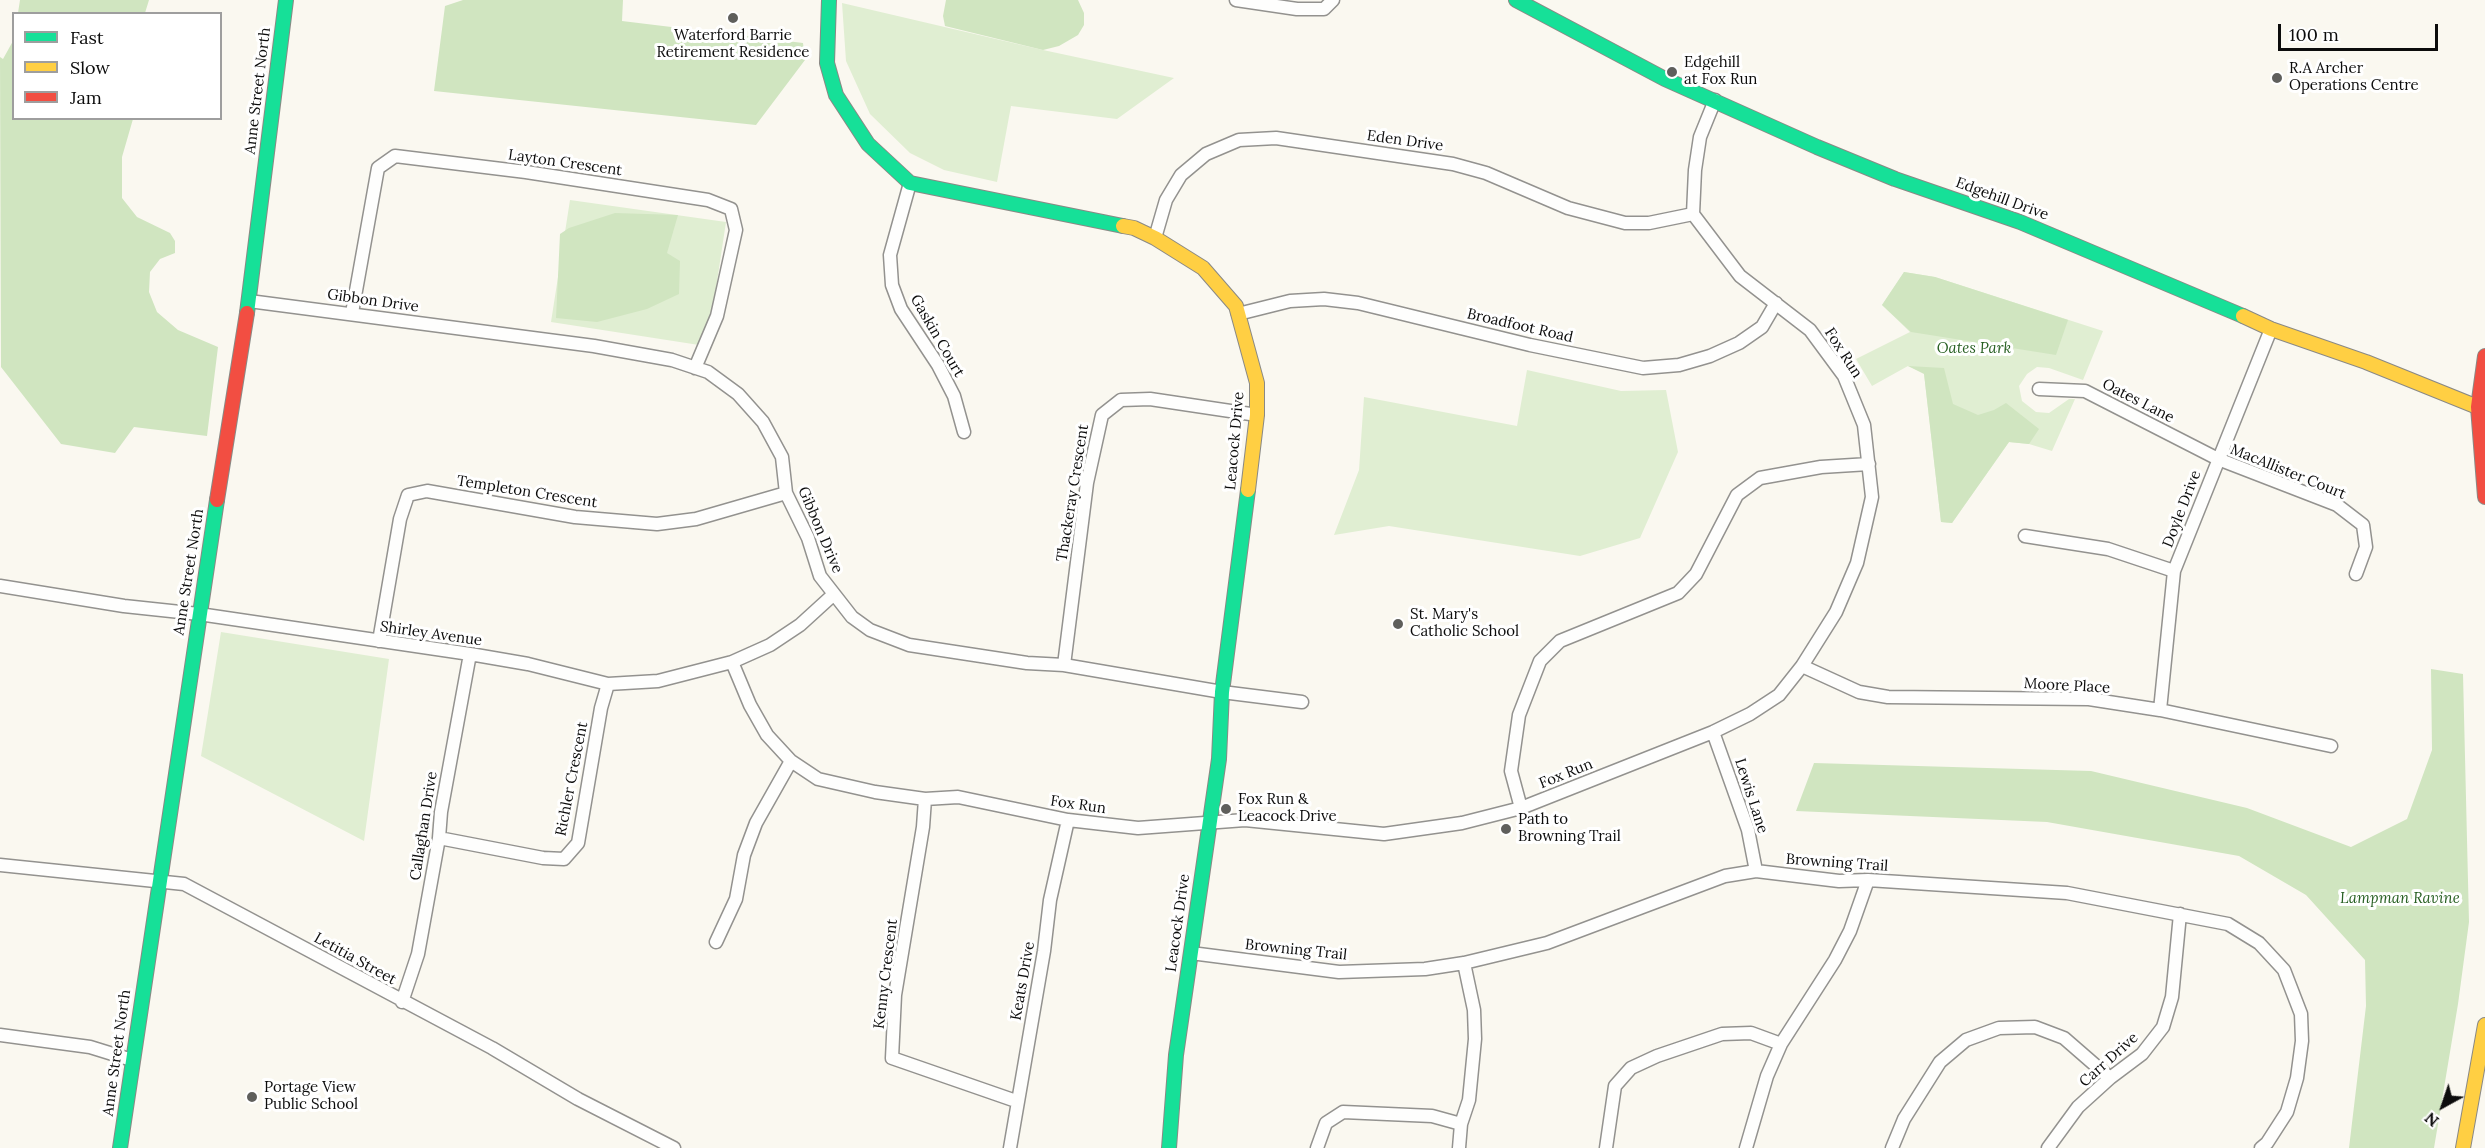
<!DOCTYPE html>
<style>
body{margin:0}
#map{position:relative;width:2485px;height:1148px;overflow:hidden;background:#faf8f0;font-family:Lora,serif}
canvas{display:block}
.legend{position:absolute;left:12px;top:12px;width:210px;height:108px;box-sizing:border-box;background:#fff;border:2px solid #9e9e9e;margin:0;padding:8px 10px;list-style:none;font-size:18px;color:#0c0c0c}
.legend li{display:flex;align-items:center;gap:12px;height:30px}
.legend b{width:30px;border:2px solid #9e9e9e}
.north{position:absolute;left:2413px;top:1076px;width:60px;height:60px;-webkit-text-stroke:4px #fff;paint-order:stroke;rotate:220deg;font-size:16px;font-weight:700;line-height:24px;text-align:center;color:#0c0c0c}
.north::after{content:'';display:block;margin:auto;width:21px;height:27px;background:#0c0c0c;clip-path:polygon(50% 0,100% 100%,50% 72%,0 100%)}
.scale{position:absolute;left:2278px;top:24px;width:160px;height:27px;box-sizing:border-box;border:3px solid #0c0c0c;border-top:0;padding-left:8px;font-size:18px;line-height:21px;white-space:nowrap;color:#0c0c0c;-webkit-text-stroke:4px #fff;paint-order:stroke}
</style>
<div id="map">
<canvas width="2485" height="1148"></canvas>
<ul class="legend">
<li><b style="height:8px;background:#16e098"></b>Fast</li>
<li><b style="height:8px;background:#ffcf43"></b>Slow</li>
<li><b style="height:8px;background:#f24e42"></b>Jam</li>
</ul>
<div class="north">N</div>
<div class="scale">100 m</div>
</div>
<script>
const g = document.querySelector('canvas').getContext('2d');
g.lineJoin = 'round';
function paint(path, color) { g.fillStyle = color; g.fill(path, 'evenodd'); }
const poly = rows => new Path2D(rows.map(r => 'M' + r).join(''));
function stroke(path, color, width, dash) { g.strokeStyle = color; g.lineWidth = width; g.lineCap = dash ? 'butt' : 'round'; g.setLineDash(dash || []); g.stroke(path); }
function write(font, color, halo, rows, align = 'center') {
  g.font = font + ' Lora,serif'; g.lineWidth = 6; g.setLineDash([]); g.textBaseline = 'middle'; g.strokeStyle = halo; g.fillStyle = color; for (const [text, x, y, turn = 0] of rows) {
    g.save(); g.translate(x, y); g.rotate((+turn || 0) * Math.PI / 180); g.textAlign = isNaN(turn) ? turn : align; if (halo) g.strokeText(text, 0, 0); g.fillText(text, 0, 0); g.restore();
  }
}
const green = poly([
 [842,3,1043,50,1174,78,1117,119,1011,106,997,182,944,170,910,153,870,114,846,61],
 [570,200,726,222,711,321,699,345,551,322],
 [1904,272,1935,277,2103,331,2083,380,2049,368,2037,367,2027,374,2019,386,2022,401,2036,412,2049,413,2069,399,2075,399,2052,451,2029,444,2009,442,1952,523,1941,522,1924,373,1908,366,1872,386,1856,359,1910,332,1882,305],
 [1527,370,1621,391,1666,390,1678,452,1640,538,1580,556,1389,526,1334,535,1359,470,1364,397,1517,426],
 [221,632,389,659,364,841,201,756]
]);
const forest = poly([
 [20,0,149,0,145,13,18,13],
 [463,0,623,0,622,21,803,43,805,60,756,125,434,91,445,6],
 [946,0,1078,0,1084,13,1084,25,1078,35,1059,46,1043,50,945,26,943,16],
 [13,41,14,118,133,119,122,157,122,198,137,217,170,233,175,241,175,253,160,259,150,272,149,292,157,312,178,330,218,347,207,436,134,427,115,453,61,444,1,367,0,57,3,59],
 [615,213,678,215,667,253,680,261,679,294,647,309,597,322,556,318,560,234,569,228],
 [1904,272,1935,277,2068,320,2056,355,1911,332,1882,305],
 [1908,366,1944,368,1953,404,1978,415,1994,410,2006,403,2039,429,2029,444,2009,442,1952,523,1941,522,1924,374],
 [2431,669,2463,674,2469,922,2458,1004,2434,1148,2349,1148,2366,1006,2365,960,2306,895,2239,856,2047,822,1796,811,1814,763,2091,771,2247,808,2351,847,2407,819,2432,750]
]);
const street = poly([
 [1236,0,1297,9,1324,9,1333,0],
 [910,183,890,255,892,285,901,309,938,365,954,396,964,432],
 [1155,238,1166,200,1181,175,1206,154,1239,140,1276,138,1453,164,1486,173,1568,208,1625,223,1649,223,1693,214],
 [249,301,594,346,672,360,708,372,738,394,763,422,782,457,786,493,808,538,820,576,852,617,870,630,909,645,1027,663,1064,665,1222,692,1302,702],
 [352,313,378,168,395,156,526,172,708,200,731,209,736,230,717,316,695,368],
 [1238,314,1290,301,1324,299,1358,303,1530,345,1643,368,1679,365,1710,356,1739,343,1762,327,1776,303],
 [2039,389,2085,391,2218,459,2337,505,2363,525,2366,547,2356,574],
 [2025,536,2108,549,2174,571],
 [0,586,124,606,199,614,470,654,528,664,608,684,658,681,732,662,770,645,800,625,834,594],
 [379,641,400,519,408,495,427,491,575,517,657,524,696,519,786,493],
 [732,662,750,705,767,735,791,761,818,779,875,792,925,799,958,797,1068,820,1138,828,1245,820,1384,834,1462,823,1521,808,1713,732,1750,714,1779,695,1802,666,1836,612,1857,563,1872,497,1864,425,1844,376,1810,330,1740,276,1693,214,1695,170,1700,137,1715,100],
 [1064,665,1087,483,1102,415,1121,400,1150,399,1257,415],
 [1802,666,1859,692,1888,697,2089,699,2160,710,2331,746],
 [2160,710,2174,571,2271,329],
 [1713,732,1748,830,1756,871],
 [925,799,923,827,895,995,892,1058,1016,1101],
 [1521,808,1511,771,1519,715,1540,661,1560,641,1678,593,1696,574,1737,495,1760,478,1821,467,1869,464],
 [439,838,543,858,564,859,578,843,601,708,608,684],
 [0,865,184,884,492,1048,578,1099,674,1148],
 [716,942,736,899,744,855,756,823,791,761],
 [1191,953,1339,972,1425,969,1464,963,1547,943,1725,876,1756,871,1839,881,1868,880,2067,893,2228,924,2259,943,2284,970,2301,1014,2302,1041,2297,1078,2287,1112,2267,1143,2261,1148],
 [402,1002,418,954,439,838,441,812,470,654],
 [0,1035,90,1047,132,1060],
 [1010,1148,1044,951,1050,900,1068,820],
 [1317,1148,1326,1123,1343,1112,1432,1116,1461,1124],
 [1459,1148,1461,1124,1469,1100,1475,1039,1474,1010,1464,963],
 [1606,1148,1615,1086,1631,1068,1657,1056,1722,1034,1751,1033,1781,1044],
 [1746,1148,1767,1076,1781,1044,1835,960,1850,931,1868,880],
 [1892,1148,1904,1119,1940,1062,1966,1040,1999,1028,2035,1027,2064,1038,2110,1078],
 [2048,1148,2078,1107,2110,1078,2142,1054,2163,1027,2172,997,2180,914]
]);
const fast = poly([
 [829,0,827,63,836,95,868,144,910,183,1123,226],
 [1516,0,1665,79,1817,147,1895,179,2020,222,2243,316],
 [247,313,286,0],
 [120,1148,217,500],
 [1169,1148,1176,1055,1219,759,1222,692,1248,490]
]);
const slow = poly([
 [1123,226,1134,228,1155,238,1203,268,1236,306,1257,383,1257,415,1248,490],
 [2243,316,2271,329,2366,362,2485,410],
 [2463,1148,2485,1025]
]);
const jam = poly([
 [2485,356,2478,407,2485,497],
 [217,500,247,313]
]);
const markers = [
 [733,18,6,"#5f5f5c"],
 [1672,72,6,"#5f5f5c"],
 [2277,78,6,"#5f5f5c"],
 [1398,624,6,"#5f5f5c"],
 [1226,809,6,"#5f5f5c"],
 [1506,829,6,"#5f5f5c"],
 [252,1097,6,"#5f5f5c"]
];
const poiNames = [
 ["Waterford Barrie",733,36,"center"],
 ["Retirement Residence",733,53,"center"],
 ["Edgehill",1684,63],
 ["at Fox Run",1684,80],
 ["R.A Archer",2289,69],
 ["Operations Centre",2289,86],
 ["St. Mary's",1410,615],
 ["Catholic School",1410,632],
 ["Fox Run &",1238,800],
 ["Leacock Drive",1238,817],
 ["Path to",1518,820],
 ["Browning Trail",1518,837],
 ["Portage View",264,1088],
 ["Public School",264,1105]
];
const streetNames = [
 ["Anne Street North",258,91,-83],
 ["Eden Drive",1405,141,8],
 ["Layton Crescent",565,163,8],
 ["Edgehill Drive",2002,199,20],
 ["Gibbon Drive",373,301,8],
 ["Broadfoot Road",1520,326,13],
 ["Gaskin Court",937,336,60],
 ["Fox Run",1843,353,57],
 ["Oates Lane",2138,401,27],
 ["Leacock Drive",1235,441,-85],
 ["MacAllister Court",2288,472,22],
 ["Templeton Crescent",527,492,9],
 ["Thackeray Crescent",1073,493,-81],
 ["Doyle Drive",2182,509,-69],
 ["Gibbon Drive",820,530,67],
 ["Anne Street North",189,572,-81],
 ["Shirley Avenue",431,634,8],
 ["Moore Place",2067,686,3],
 ["Fox Run",1566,774,-22],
 ["Richler Crescent",572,779,-79],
 ["Lewis Lane",1751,796,72],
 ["Fox Run",1078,805,8],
 ["Callaghan Drive",424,826,-81],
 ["Browning Trail",1837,863,4],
 ["Leacock Drive",1178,923,-82],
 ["Browning Trail",1296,950,6],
 ["Letitia Street",355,959,29],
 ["Kenny Crescent",886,974,-83],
 ["Keats Drive",1023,981,-80],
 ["Anne Street North",117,1053,-82],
 ["Carr Drive",2109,1060,-42]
];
const parkNames = [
 ["Oates Park",1974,349],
 ["Lampman Ravine",2400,899]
];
paint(green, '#e0eed2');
paint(forest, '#d0e5c0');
stroke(street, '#93928f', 15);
stroke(fast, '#8a8985', 16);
stroke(slow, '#8a8985', 16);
stroke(jam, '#8a8985', 16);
stroke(street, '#fefefd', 12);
stroke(fast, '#16e098', 14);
stroke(slow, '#ffcf43', 14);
stroke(jam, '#f24e42', 14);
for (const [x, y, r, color] of markers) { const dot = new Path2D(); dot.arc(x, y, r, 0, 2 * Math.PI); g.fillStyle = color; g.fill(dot); stroke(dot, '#fff', 2); }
write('15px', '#0c0c0c', '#fff', poiNames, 'left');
write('15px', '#0c0c0c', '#fff', streetNames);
write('italic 15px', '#275f22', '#fff', parkNames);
</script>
